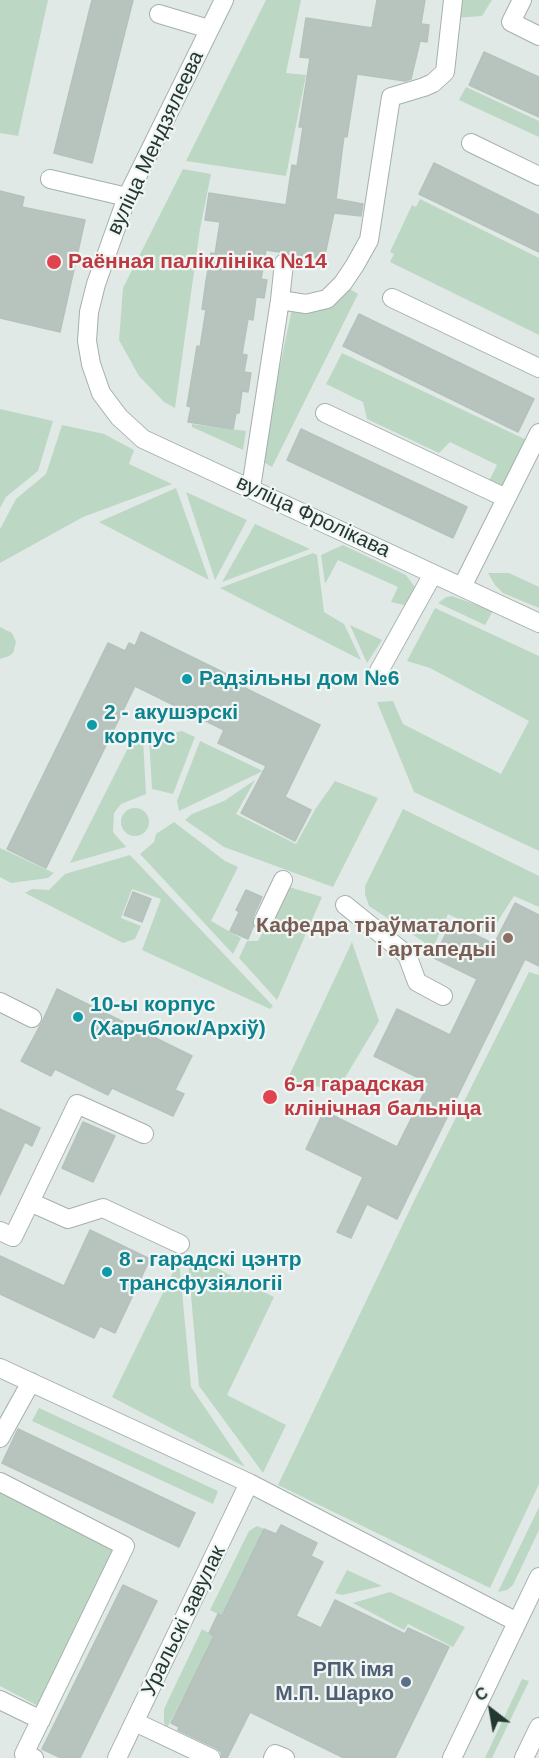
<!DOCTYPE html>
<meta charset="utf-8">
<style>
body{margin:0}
#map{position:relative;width:539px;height:1758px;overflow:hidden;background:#e1e9e6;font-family:Helvetica,sans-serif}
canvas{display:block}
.north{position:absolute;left:461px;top:1680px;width:60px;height:60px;-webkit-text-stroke:4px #f1f6f4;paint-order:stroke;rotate:329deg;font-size:16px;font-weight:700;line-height:24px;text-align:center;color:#243832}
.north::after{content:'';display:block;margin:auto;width:21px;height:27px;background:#243832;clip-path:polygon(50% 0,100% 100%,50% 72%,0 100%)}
</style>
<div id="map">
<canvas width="539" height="1758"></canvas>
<div class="north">С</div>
</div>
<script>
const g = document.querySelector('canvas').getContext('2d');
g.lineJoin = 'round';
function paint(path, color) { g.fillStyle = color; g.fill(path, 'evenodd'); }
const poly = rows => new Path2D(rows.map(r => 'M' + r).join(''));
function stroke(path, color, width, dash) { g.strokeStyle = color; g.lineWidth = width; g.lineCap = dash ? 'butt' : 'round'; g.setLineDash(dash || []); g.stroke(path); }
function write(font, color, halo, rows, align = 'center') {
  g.font = font + ' Helvetica,sans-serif'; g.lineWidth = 4.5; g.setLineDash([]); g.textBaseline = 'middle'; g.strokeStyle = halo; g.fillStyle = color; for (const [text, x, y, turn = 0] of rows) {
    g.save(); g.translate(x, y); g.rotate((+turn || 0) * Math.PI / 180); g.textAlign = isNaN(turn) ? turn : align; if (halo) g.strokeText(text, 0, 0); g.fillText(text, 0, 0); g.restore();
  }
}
const green = poly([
 [0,0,48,0,18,136,0,133],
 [266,0,301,0,286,73,306,75,286,176,186,161],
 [457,0,492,0,482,16,455,18],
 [466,87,539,121,539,137,459,100],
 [183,169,211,174,200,229,175,408,164,402,139,376,119,340,123,288],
 [420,199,539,258,539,335,390,262,394,254,390,252,412,205,416,207],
 [345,286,358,294,272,467,260,460,292,309],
 [342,353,531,442,506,492,488,483,497,465,450,442,439,453,367,419,363,402,326,384],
 [0,409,53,421,38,471,6,497,0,508],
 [192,424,246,431,243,450,192,427],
 [62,425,104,434,134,450,129,464,172,484,83,517,0,563,0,529,16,499,46,474],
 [176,488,209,580,99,522],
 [186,492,247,520,215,580],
 [255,524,310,549,222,582],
 [343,545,406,575,415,587,409,601,404,605,391,602,398,587,338,560,325,584,321,555],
 [313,553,317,555,324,612,344,624,361,660,220,588],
 [488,573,509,573,539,587,539,608,503,593,495,585],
 [452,596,493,611,485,625,438,603,446,597],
 [435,608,539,656,539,851,414,792,377,702,393,701,403,724,501,774,529,721,430,668,407,661],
 [350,625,382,640,367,663],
 [0,627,12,633,16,642,13,653,9,656,0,659],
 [182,731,195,737,173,794,152,789,149,738],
 [143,739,146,794,121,804,114,813,113,832,126,847,70,863,130,744],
 [200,741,263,771,179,811,177,801],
 [255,780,236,814,296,844,316,808,335,781,378,798,333,887,224,847,185,820,192,814,224,801],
 '121 822a14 14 0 1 1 28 0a14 14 0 1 1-28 0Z',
 [403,809,539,876,539,907,514,896,489,935,448,914,433,948,369,906,365,894,365,886],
 [174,822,225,861,238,867,211,921,241,938,233,954,140,854,154,842,156,834],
 [0,848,54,873,48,878,11,883,0,877],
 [130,855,273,1006,270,1009,142,950,161,899,132,889,121,918,141,926,135,939,123,943,25,893,32,889,49,890,65,874],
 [286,886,322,897,277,1000,239,958,247,941,258,941],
 [352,942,379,1021,337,1091,287,1080],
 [529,972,539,975,539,1484,490,1588,278,1485,414,1201],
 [193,1255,239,1280,274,1297,227,1395,286,1425,263,1473,199,1386,188,1262],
 [179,1260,191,1387,245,1467,112,1397],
 [39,1408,218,1491,213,1504,32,1421],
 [2,1489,115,1550,38,1706,0,1686,0,1493],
 [539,1507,539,1530,513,1585,507,1590,498,1592],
 [257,1526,264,1529,222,1616,210,1610,249,1531],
 [347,1570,382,1586,342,1595,335,1593],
 [390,1592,465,1627,453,1647,408,1624,404,1630,353,1603],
 [202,1629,214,1636,167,1728,164,1723,164,1709],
 [522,1679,529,1681,492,1758,485,1758]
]);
const building = poly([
 [92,0,133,0,92,163,54,153,92,0],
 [377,0,425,0,421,24,429,25,427,42,420,41,411,79,405,81,357,74,347,137,344,136,336,199,363,204,361,216,334,213,324,259,266,250,261,279,267,280,264,298,256,297,253,320,248,319,242,354,247,355,244,372,251,373,248,392,242,391,239,413,236,413,233,429,188,422,191,407,187,406,197,346,200,347,206,310,202,309,206,281,211,253,215,254,220,222,205,220,209,193,286,205,292,165,297,166,303,127,299,127,310,58,300,57,306,18,372,28,377,0],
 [484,52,539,77,539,117,469,85,484,52],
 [434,163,539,215,539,252,419,194,434,163],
 [0,191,24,197,22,207,85,220,60,332,0,318,0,191],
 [359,314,534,399,518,432,343,346,359,314],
 [301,429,467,507,453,538,287,460,301,429],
 [141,632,247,684,245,688,320,725,285,797,311,810,295,841,241,813,266,766,218,743,224,730,135,686,46,868,7,849,108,643,125,651,129,643,135,646,141,632],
 [246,890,262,897,253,917,253,927,248,939,230,931,239,912,236,910,246,890],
 [133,892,151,899,142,922,124,915,133,892],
 [515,903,539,915,539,966,525,959,397,1219,367,1204,351,1238,337,1232,363,1177,306,1149,324,1111,397,1147,429,1083,374,1056,397,1009,450,1035,477,979,434,958,451,923,494,944,515,903],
 [57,989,192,1056,175,1090,184,1094,173,1116,112,1088,108,1095,55,1069,51,1076,21,1061,42,1022,57,989],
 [0,1109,40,1128,32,1146,25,1142,0,1195,0,1109],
 [83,1122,115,1136,93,1182,62,1168,83,1122],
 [90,1230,150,1259,115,1333,100,1326,94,1338,0,1294,0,1256,64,1286,90,1230],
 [18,1429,195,1513,179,1547,2,1463,18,1429],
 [281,1525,317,1543,311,1556,323,1562,296,1616,321,1628,335,1600,405,1634,408,1628,449,1647,395,1758,344,1758,250,1712,227,1758,222,1758,221,1752,216,1748,178,1730,179,1727,171,1723,214,1636,209,1633,218,1614,222,1616,264,1529,276,1534,281,1525],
 [123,1585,157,1601,80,1758,61,1758,42,1749,123,1585]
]);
const minor = poly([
 [224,0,127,197,96,284,89,312,87,341,91,364,101,393,119,417,143,439,539,623],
 [522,0,511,22,539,36],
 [159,14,209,29],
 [471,143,539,176],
 [50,179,127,197],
 [392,298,539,368],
 [280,300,284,263],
 [325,413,506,498],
 [251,488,280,300,306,304,327,299,343,283,355,265,369,240,391,97,424,87,433,83,445,72,453,0],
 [462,587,539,433],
 [379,671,433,574],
 [345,905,407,955,417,982,443,996],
 [263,922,283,880],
 [0,1002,32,1018],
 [144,1134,77,1104,30,1202,68,1219,103,1208,180,1244],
 [0,1231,13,1237,30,1202],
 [0,1368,249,1483,517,1622],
 [0,1438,31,1382],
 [0,1482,125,1546,24,1754,34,1758],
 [0,1700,41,1720],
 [135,1722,211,1758],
 [117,1758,249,1483],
 [273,1758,275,1754,285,1758],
 [452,1758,539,1577],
 [524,1758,539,1727]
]);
const markers = [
 [54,262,8,"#e0444e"],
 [187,679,6,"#0f9aa8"],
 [92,725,6,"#0f9aa8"],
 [508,938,6,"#8d6e63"],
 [78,1017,6,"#0f9aa8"],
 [270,1097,8,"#e0444e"],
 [107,1272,6,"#0f9aa8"],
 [406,1682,6,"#5c6f8a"]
];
const streetNames = [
 ["вуліца Мендзялеева",156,143,-65],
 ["вуліца Фролікава",313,517,25],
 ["Уральскі завулак",184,1621,-64]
];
const healthNames = [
 ["Раённая паліклініка №14",68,262],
 ["6-я гарадская",284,1085],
 ["клінічная бальніца",284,1109]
];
const cultureNames = [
 ["Радзільны дом №6",199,679],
 ["2 - акушэрскі",104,713],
 ["корпус",104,737],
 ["10-ы корпус",90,1005],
 ["(Харчблок/Архіў)",90,1029],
 ["8 - гарадскі цэнтр",119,1260],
 ["трансфузіялогіі",119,1284]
];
const educationNames = [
 ["Кафедра траўматалогіі",496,926],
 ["і артапедыі",496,950]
];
const serviceNames = [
 ["РПК імя",394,1670],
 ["М.П. Шарко",394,1694]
];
paint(green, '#bcd8c4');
paint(building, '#b7c4be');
stroke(building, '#b4c2bc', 1.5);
stroke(minor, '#a5b0ac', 20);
stroke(minor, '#fff', 18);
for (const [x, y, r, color] of markers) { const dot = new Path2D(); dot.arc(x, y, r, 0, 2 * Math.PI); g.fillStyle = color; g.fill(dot); stroke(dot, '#f1f6f4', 2); }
write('21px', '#243832', '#f1f6f4', streetNames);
write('bold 21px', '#be3a42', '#f1f6f4', healthNames, 'left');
write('bold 21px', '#0d838f', '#f1f6f4', cultureNames, 'left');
write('bold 21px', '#785e54', '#f1f6f4', educationNames, 'right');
write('bold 21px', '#4e5e75', '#f1f6f4', serviceNames, 'right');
</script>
